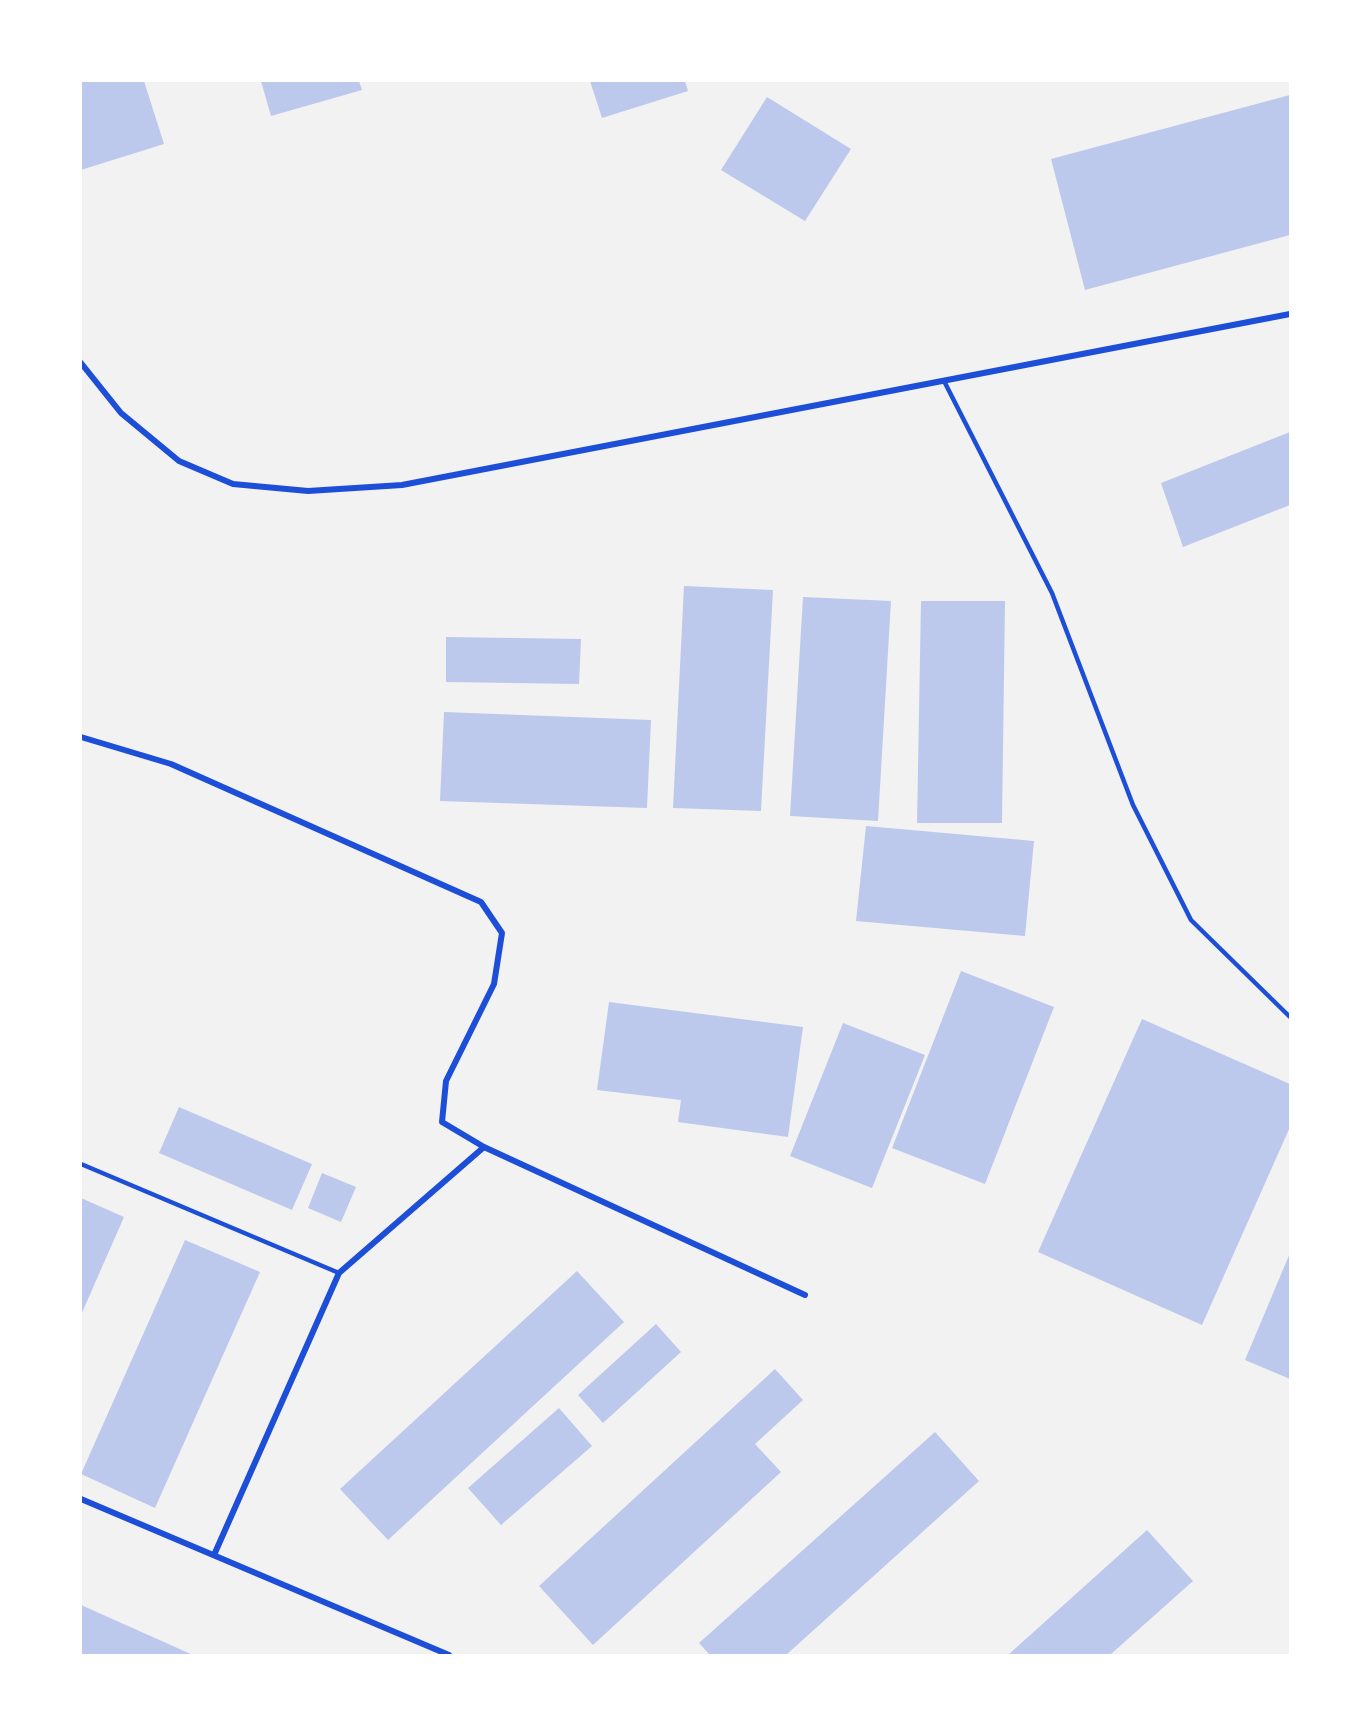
<!DOCTYPE html>
<style>
body{margin:0}
#map{position:relative;width:1371px;height:1736px;overflow:hidden;background:#f2f2f2;font-family:"Nunito Sans",sans-serif}
canvas{display:block}
.frame{position:absolute;inset:0;border:82px solid #fff;pointer-events:none}
</style>
<div id="map">
<canvas width="1371" height="1736"></canvas>
<div class="frame"></div>
</div>
<script>
const g = document.querySelector('canvas').getContext('2d');
g.lineJoin = 'round';
function paint(path, color) { g.fillStyle = color; g.fill(path, 'evenodd'); }
const poly = rows => new Path2D(rows.map(r => 'M' + r).join(''));
function stroke(path, color, width, dash) { g.strokeStyle = color; g.lineWidth = width; g.lineCap = dash ? 'butt' : 'round'; g.setLineDash(dash || []); g.stroke(path); }
const building = poly([
 [81,81,144,81,164,144,81,170],
 [261,81,359,81,362,90,271,116],
 [590,81,685,81,688,91,602,118],
 [1290,95,1290,235,1085,290,1051,159],
 [767,97,851,149,805,221,721,170],
 [1290,432,1290,505,1183,547,1161,483],
 [684,586,773,590,761,811,673,808],
 [803,597,891,601,878,821,790,816],
 [921,601,1005,601,1002,823,917,823],
 [446,637,581,639,579,684,446,682],
 [444,712,651,720,647,808,440,801],
 [866,826,1034,841,1025,936,856,921],
 [961,971,1054,1007,985,1184,892,1148],
 [609,1002,803,1027,788,1137,678,1122,681,1100,597,1090],
 [1142,1019,1290,1084,1290,1127,1202,1325,1038,1252],
 [843,1023,925,1055,872,1188,790,1156],
 [179,1107,312,1164,292,1210,159,1153],
 [322,1173,356,1187,341,1222,308,1208],
 [81,1198,124,1217,81,1315],
 [185,1240,260,1272,155,1508,81,1474],
 [1290,1253,1290,1379,1245,1360],
 [577,1271,624,1322,388,1540,340,1489],
 [656,1324,681,1352,603,1423,578,1395],
 [775,1369,803,1400,755,1444,781,1472,593,1645,539,1586],
 [559,1408,592,1446,501,1525,468,1488],
 [935,1432,979,1481,786,1655,710,1655,699,1643],
 [1147,1530,1193,1581,1110,1655,1008,1655],
 [81,1605,193,1655,81,1655]
]);
const service = poly([
 [944,381,1052,593,1133,805,1191,920,1290,1017],
 [81,1164,339,1273]
]);
const minor = poly([
 [81,363,121,413,179,461,233,484,308,491,402,485,1290,314],
 [81,737,171,764,481,902,502,933,494,984,446,1081,442,1122,484,1147,805,1295],
 [81,1499,449,1655],
 [214,1555,339,1273,484,1147]
]);
paint(building, '#bdc9ec');
stroke(service, '#1d4ed8', 4.5);
stroke(minor, '#1d4ed8', 6);
</script>
